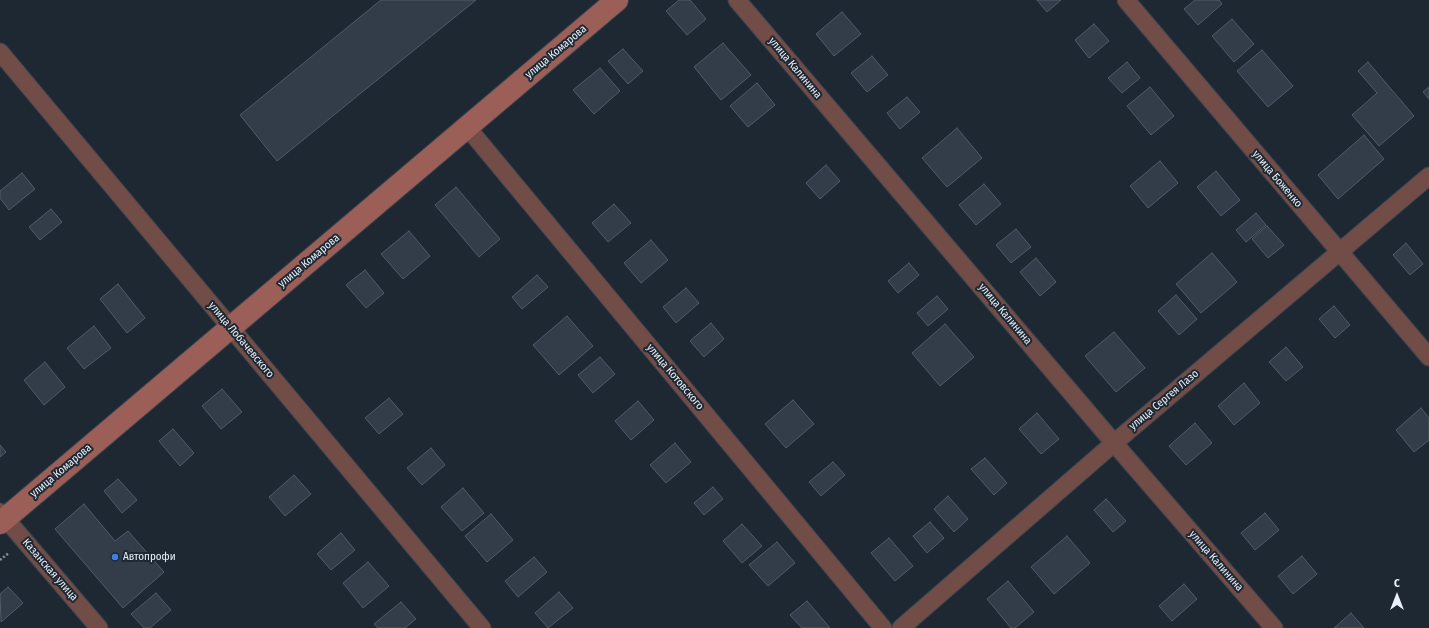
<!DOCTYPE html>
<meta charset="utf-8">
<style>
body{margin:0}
#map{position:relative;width:1429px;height:628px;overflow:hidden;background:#1d2833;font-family:"Fira Sans Condensed",sans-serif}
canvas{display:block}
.north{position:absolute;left:1377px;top:576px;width:40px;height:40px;-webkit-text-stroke:3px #1d2833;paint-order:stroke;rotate:0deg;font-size:11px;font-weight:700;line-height:16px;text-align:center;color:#e9f0f8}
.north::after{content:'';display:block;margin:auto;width:14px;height:18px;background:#e9f0f8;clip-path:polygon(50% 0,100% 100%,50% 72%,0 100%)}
</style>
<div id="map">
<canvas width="1429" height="628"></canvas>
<div class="north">С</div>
</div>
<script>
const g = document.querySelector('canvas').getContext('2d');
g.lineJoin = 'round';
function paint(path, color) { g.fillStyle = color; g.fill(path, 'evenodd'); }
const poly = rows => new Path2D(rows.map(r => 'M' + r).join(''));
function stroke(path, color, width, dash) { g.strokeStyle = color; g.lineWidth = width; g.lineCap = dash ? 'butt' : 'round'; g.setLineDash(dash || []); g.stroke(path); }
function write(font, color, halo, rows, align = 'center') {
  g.font = font + ' "Fira Sans Condensed",sans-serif'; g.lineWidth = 4; g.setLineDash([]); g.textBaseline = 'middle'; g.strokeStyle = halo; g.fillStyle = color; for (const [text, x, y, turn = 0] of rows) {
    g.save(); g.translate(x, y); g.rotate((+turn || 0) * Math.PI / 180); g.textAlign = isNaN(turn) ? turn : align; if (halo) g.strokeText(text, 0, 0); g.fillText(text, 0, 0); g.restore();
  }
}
const building = poly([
 [381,0,476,0,277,161,240,115,381,0],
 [679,0,690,0,706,19,687,35,666,11,679,0],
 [1037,0,1061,0,1047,12,1037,0],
 [1195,0,1219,0,1222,4,1198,25,1184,9,1195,0],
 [842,12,861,34,834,56,816,34,842,12],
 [1232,19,1254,44,1234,62,1212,36,1232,19],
 [1094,24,1109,41,1089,58,1075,40,1094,24],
 [723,43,751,75,721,100,694,67,723,43],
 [623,49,643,71,628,84,608,61,623,49],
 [1262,50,1293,86,1268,107,1237,71,1262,50],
 [872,56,888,75,867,92,851,73,872,56],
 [1127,62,1140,78,1122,93,1108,78,1127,62],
 [1368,62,1414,116,1379,146,1352,115,1377,93,1358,71,1368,62],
 [600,68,620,91,594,114,573,90,600,68],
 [757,83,775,105,748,127,730,106,757,83],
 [1150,87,1174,116,1151,135,1127,106,1150,87],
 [1429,87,1429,99,1423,92,1429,87],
 [907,97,920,112,900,129,887,113,907,97],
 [957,128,982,158,947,187,922,158,957,128],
 [1364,135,1384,159,1338,199,1318,175,1364,135],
 [1160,161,1178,183,1148,208,1130,186,1160,161],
 [826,165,840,181,820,199,806,183,826,165],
 [1216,171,1240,200,1221,216,1197,187,1216,171],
 [22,173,35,189,9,210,0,198,0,191,22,173],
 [984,184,1001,204,976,225,959,205,984,184],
 [456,187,500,239,479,257,435,205,456,187],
 [614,204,631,223,608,242,592,223,614,204],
 [51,209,62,222,40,240,29,227,51,209],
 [1256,213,1266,225,1246,242,1236,230,1256,213],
 [1267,226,1284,245,1268,258,1252,239,1267,226],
 [1016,229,1031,247,1011,263,996,245,1016,229],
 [409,231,430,256,403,279,381,254,409,231],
 [651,240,668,260,641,283,624,263,651,240],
 [1406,243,1423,264,1410,275,1393,255,1406,243],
 [1212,253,1237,282,1201,313,1176,284,1212,253],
 [1036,258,1056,282,1040,296,1020,272,1036,258],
 [909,263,919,275,898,293,888,281,909,263],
 [365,270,384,293,366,308,346,285,365,270],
 [537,275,548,287,522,309,512,297,537,275],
 [118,284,145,318,127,333,100,299,118,284],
 [686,288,699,303,676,323,663,307,686,288],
 [1176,295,1197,319,1179,335,1158,311,1176,295],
 [937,296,948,309,928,326,917,313,937,296],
 [1334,306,1350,325,1335,338,1319,319,1334,306],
 [567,316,593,346,559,375,533,345,567,316],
 [711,323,724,339,704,357,690,341,711,323],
 [945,324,974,357,940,386,912,353,945,324],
 [94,326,111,348,84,369,67,348,94,326],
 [1114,332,1145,368,1116,392,1085,356,1114,332],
 [1286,347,1303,367,1286,381,1269,362,1286,347],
 [600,357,615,374,593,393,578,375,600,357],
 [45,362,65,387,44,405,24,380,45,362],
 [1244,383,1260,403,1234,425,1218,406,1244,383],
 [222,389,242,412,221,429,202,406,222,389],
 [389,398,403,414,379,434,365,418,389,398],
 [793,400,814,424,786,448,765,424,793,400],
 [638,401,654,420,631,440,615,421,638,401],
 [1421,408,1429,418,1429,440,1414,452,1396,430,1421,408],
 [1037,413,1059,439,1041,454,1019,429,1037,413],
 [1195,423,1212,443,1186,465,1169,446,1195,423],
 [173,429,194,453,180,466,159,441,173,429],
 [675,443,691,462,666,483,650,465,675,443],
 [0,445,6,452,0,457,0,445],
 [431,448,445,465,422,485,407,468,431,448],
 [985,458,1007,483,994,495,971,469,985,458],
 [833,462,845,475,821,496,809,482,833,462],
 [294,475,311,494,285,516,269,497,294,475],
 [118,479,137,500,122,513,104,491,118,479],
 [713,487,723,499,704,515,694,503,713,487],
 [463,488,484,513,462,531,441,507,463,488],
 [948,496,968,519,954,532,934,509,948,496],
 [1106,499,1126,521,1113,532,1094,510,1106,499],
 [84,504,115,541,128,531,164,572,123,608,55,529,84,504],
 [1265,513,1279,530,1255,550,1241,533,1265,513],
 [491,514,513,540,487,562,465,536,491,514],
 [930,522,944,538,927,553,913,536,930,522],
 [742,524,762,546,742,563,723,541,742,524],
 [341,533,355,550,331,570,317,554,341,533],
 [1067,536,1090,563,1054,594,1031,567,1067,536],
 [889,538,913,566,895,581,871,553,889,538],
 [777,542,795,563,768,586,749,565,777,542],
 [1302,556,1317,574,1293,594,1278,576,1302,556],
 [534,557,547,572,518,597,505,581,534,557],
 [368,562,389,586,363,608,343,583,368,562],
 [1008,581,1034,612,1015,628,1011,628,987,599,1008,581],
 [1184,584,1197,599,1172,621,1159,606,1184,584],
 [8,587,23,603,1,622,0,594,8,587],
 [559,592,573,608,548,628,535,613,559,592],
 [156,593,171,610,150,628,144,628,131,614,156,593],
 [807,601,830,628,802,628,790,615,807,601],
 [401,602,416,619,405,628,378,628,374,624,401,602],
 [1351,613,1364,628,1334,628,1351,613]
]);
const path = poly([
 [0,560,9,553]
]);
const street = poly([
 [737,0,1114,443,1274,628],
 [1126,0,1429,357],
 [0,52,482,628],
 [467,127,883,628],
 [0,512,99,628],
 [901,628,1114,443,1429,176]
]);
const secondary = poly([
 [0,523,617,0]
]);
const markers = [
 [115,557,4,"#3f7fe0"]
];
const streetNames = [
 ["улица Комарова",556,52,-40],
 ["улица Калинина",795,68,50],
 ["улица Боженко",1277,179,50],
 ["улица Комарова",309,261,-40],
 ["улица Калинина",1005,314,50],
 ["улица Лобачевского",241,340,50],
 ["улица Котовского",675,377,50],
 ["улица Сергея Лазо",1164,400,-40],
 ["улица Комарова",61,471,-40],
 ["улица Калинина",1216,561,49],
 ["Казанская улица",50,570,49]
];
const poiNames = [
 ["Автопрофи",123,557]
];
paint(building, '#323d49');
stroke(building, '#505c69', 1);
stroke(street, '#3a444f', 19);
stroke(secondary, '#3a444f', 24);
stroke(path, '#89929c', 2.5, [2, 2]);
stroke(street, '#724c47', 17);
stroke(secondary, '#9b5f58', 22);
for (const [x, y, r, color] of markers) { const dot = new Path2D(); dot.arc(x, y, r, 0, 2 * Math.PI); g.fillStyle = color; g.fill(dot); stroke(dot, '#1d2833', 1.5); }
write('11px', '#e9f0f8', '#1d2833', streetNames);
write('11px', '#e9f0f8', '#1d2833', poiNames, 'left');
</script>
